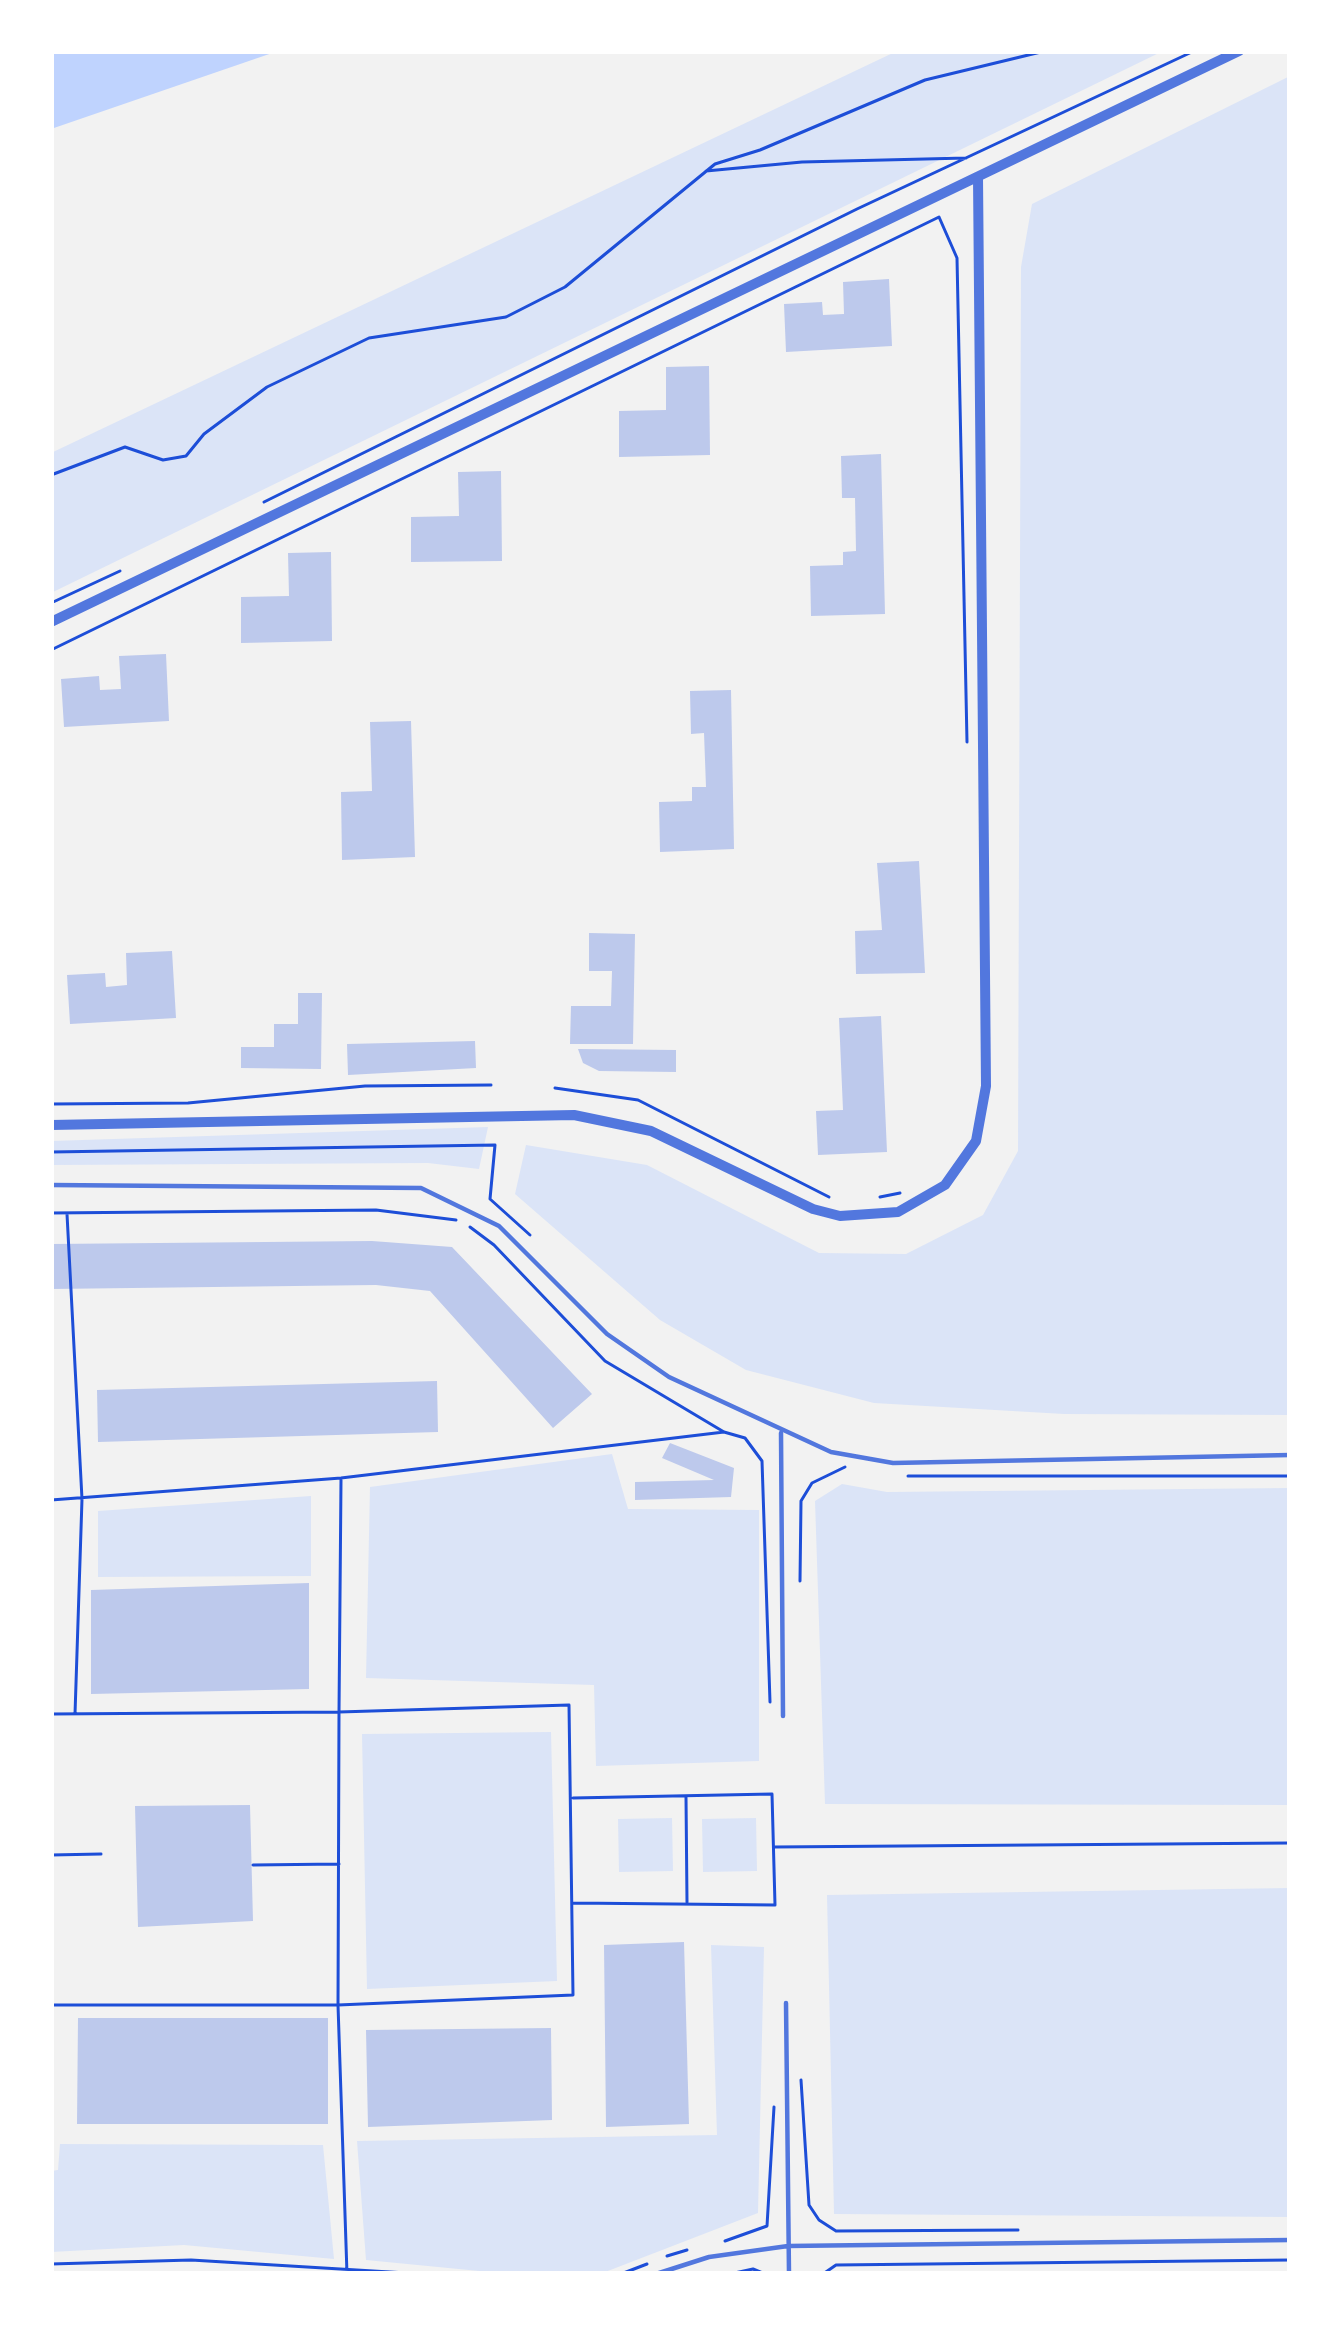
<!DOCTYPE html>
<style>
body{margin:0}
#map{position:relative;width:1341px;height:2325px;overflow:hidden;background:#f2f2f2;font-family:Arial,sans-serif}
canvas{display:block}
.frame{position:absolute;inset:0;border:54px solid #fff;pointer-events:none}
</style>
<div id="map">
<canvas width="1341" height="2325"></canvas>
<div class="frame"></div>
</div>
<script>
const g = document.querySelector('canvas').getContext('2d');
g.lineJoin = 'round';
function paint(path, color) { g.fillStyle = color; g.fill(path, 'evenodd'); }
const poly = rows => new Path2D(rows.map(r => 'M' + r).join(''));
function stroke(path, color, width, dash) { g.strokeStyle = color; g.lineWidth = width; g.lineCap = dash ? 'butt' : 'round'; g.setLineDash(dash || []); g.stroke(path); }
const green = poly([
 [897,51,1163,51,51,593,51,453],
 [1290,76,1290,1415,1064,1414,874,1403,746,1370,660,1320,515,1194,526,1145,647,1165,819,1253,906,1254,983,1215,1018,1151,1021,267,1032,204],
 [488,1127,479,1169,428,1163,51,1165,51,1141],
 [612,1454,628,1509,759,1510,759,1761,596,1766,594,1685,366,1678,370,1487],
 [842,1484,887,1492,1290,1488,1290,1805,825,1804,815,1501],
 [311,1496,311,1576,98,1577,98,1511],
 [551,1732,557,1981,367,1989,362,1734],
 [672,1818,673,1871,619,1872,618,1819],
 [756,1818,757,1871,703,1872,702,1819],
 [1290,1888,1290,2217,834,2214,827,1895],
 [711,1945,764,1947,758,2213,600,2274,510,2274,366,2260,357,2141,717,2135],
 [60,2144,323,2145,334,2259,184,2245,51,2252,51,2171,58,2170]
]);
const water = poly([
 [51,51,278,51,51,129]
]);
const building = poly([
 [889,279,892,346,786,352,784,304,822,302,823,315,844,314,843,282],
 [709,366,710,455,619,457,619,411,666,410,666,367],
 [881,454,885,614,811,616,810,566,843,565,843,552,856,551,855,498,842,498,841,456],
 [501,471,502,561,411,562,411,517,459,516,458,472],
 [331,552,332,641,241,643,241,597,289,596,288,553],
 [166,654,169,721,64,727,61,679,99,676,100,690,121,689,119,656],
 [731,690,734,849,660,852,659,802,692,801,692,787,706,787,704,733,691,734,690,691],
 [411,721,415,857,342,860,341,792,372,791,370,722],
 [919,861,925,973,856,974,855,931,882,930,877,863],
 [589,933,635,934,633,1044,570,1044,571,1006,611,1006,612,971,589,971],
 [172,951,176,1018,70,1024,67,975,105,973,106,987,127,985,126,953],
 [298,993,322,993,321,1069,241,1068,241,1047,274,1047,274,1024,298,1024],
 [881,1016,887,1152,818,1155,816,1111,843,1110,839,1018],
 [475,1041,476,1068,348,1075,347,1044],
 [578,1049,676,1050,676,1072,599,1071,583,1063],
 [372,1241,452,1247,592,1394,553,1428,430,1291,376,1285,51,1289,51,1244],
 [437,1381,438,1432,98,1442,97,1390],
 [670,1443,734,1468,731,1497,635,1500,635,1482,714,1480,662,1458],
 [309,1583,309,1689,91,1694,91,1590],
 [250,1805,253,1921,138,1927,135,1806],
 [684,1942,689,2124,606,2127,604,1945],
 [78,2018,328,2018,328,2124,77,2124],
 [551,2028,552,2120,368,2127,366,2030]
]);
const path = poly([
 [706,171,802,162,966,158],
 [51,475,125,447,163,460,186,456,204,434,267,387,369,338,506,317,565,287,715,164,760,150,925,80,1045,51],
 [264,502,857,209,1194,51],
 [51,603,120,571],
 [51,650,939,217,957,258,967,742],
 [555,1088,638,1100,829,1197],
 [51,1104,188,1103,365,1086,491,1085],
 [51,1152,495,1145,490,1199,530,1235],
 [880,1197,900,1193],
 [51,1213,376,1210,456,1220],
 [67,1214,82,1499,75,1714],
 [470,1227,494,1245,605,1361,724,1432,745,1438,762,1461,770,1702],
 [908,1476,1290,1476],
 [51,1500,341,1478,724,1432],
 [800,1581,801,1501,812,1483,845,1467],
 [569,1705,573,1995,338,2005,339,1712,569,1705],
 [51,1714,339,1712,341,1480],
 [686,1797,687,1902],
 [573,1798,772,1794,775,1905,573,1903],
 [774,1847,1290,1843],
 [51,1855,101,1854],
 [253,1865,339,1864],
 [51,2005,338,2005,347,2274],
 [801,2080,809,2205,819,2220,836,2231,1018,2230],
 [725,2241,767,2226,774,2107],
 [667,2256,687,2250],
 [51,2264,191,2260,423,2274],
 [621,2274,647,2264],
 [730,2274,753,2269,765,2274],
 [823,2274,836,2265,1290,2260]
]);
const service = poly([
 [51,1185,421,1188,499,1226,607,1334,669,1377,831,1452,893,1463,1290,1455],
 [781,1433,783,1716],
 [786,2003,789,2274],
 [656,2274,709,2257,788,2246,1290,2240]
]);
const minor = poly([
 [51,622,1239,51],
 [51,1125,574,1115,651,1131,813,1209,840,1216,898,1212,945,1185,976,1141,986,1086,978,177]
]);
paint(green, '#dbe4f7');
paint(water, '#bfd3fe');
paint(building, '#bdc9ec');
stroke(path, '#1d4ed8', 3);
stroke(service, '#5277de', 4.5);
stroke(minor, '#5277de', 10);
</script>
